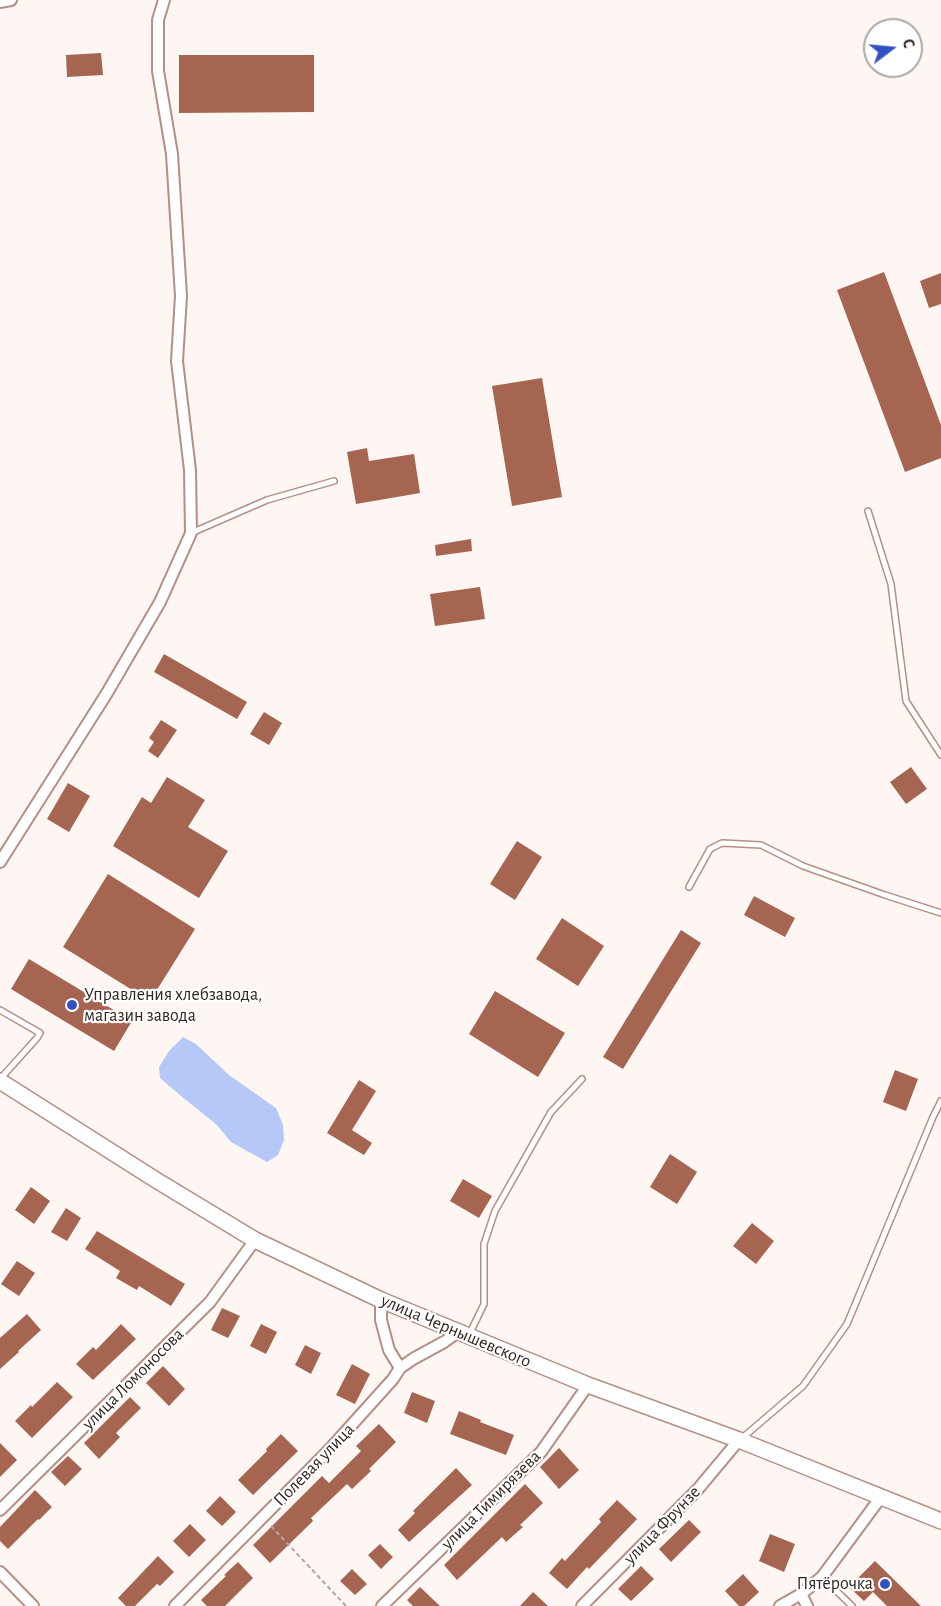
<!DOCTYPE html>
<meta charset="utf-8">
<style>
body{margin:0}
#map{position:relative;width:941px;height:1606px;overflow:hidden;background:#fef6f3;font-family:"Alegreya Sans",sans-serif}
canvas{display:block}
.north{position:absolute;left:863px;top:18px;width:60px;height:60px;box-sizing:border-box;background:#fff;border:2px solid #ada7a5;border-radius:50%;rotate:74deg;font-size:16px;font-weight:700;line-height:24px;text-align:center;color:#32231e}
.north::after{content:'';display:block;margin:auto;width:21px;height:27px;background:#3351c2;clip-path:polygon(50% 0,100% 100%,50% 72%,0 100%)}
</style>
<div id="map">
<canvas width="941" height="1606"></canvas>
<div class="north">С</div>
</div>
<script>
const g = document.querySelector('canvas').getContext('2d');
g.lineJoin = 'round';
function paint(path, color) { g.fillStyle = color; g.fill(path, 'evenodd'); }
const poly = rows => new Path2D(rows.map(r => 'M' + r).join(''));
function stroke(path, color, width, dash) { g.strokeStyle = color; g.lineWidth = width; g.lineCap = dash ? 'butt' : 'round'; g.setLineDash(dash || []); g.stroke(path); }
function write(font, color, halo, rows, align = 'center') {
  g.font = font + ' "Alegreya Sans",sans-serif'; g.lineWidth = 4.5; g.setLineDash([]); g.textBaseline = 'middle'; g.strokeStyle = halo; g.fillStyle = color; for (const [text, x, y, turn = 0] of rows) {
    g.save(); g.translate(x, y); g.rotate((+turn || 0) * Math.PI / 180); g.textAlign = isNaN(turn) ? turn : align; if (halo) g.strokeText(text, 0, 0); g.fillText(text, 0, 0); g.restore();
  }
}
const water = poly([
 [183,1037,196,1044,229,1075,276,1108,283,1125,284,1140,278,1155,267,1162,231,1142,217,1125,181,1096,160,1078,159,1067,169,1051]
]);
const building = poly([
 [101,53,103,75,67,77,66,55],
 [179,55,314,55,314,112,179,113],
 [884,272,941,425,941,458,905,472,837,290],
 [941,273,941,304,929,308,920,281],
 [542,378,562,497,512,506,492,386],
 [367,448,369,461,414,454,420,493,356,504,347,452],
 [471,539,472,551,436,556,435,545],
 [480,587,485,619,435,626,430,594],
 [164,654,247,702,237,719,154,672],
 [264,712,282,723,269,745,250,734],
 [161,720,177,730,158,758,148,751,154,742,149,738],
 [911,767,927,789,906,804,890,782],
 [167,777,205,800,188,827,228,851,199,898,113,846,142,797,151,803],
 [68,783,90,796,69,832,47,819],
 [517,841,542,857,515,900,490,884],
 [108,874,195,929,150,1001,63,947],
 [754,896,795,918,785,937,744,915],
 [562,918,604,946,578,986,536,959],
 [681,930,701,943,623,1069,603,1057],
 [29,959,132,1021,114,1051,11,989],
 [495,991,565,1033,538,1077,469,1034],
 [895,1070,918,1079,906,1111,883,1102],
 [359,1080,376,1091,352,1130,372,1143,364,1155,327,1133],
 [670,1154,697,1172,677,1204,650,1187],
 [463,1179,492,1196,479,1218,450,1201],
 [31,1187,50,1201,34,1224,15,1210],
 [66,1208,81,1218,67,1241,51,1232],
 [752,1223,774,1241,756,1264,733,1246],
 [97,1231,185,1284,171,1306,139,1286,137,1290,116,1278,120,1271,85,1249],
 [17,1261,35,1273,19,1296,1,1284],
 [222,1308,240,1316,228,1338,211,1330],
 [27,1314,41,1330,18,1351,19,1352,0,1369,0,1338],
 [121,1324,136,1339,93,1380,76,1364,93,1347,96,1350],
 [261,1324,277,1332,266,1354,250,1346],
 [305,1345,321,1353,311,1374,295,1365],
 [352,1364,370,1374,355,1404,336,1395],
 [163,1366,185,1389,169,1406,146,1383],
 [57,1382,73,1397,32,1438,15,1421,31,1405,32,1407],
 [412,1392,435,1401,427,1423,404,1413],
 [130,1397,141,1408,116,1433,120,1437,99,1459,84,1443],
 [459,1411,481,1420,480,1422,514,1435,506,1455,450,1434],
 [379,1424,396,1442,369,1469,371,1471,352,1489,347,1484,311,1518,313,1521,270,1563,253,1545,322,1476,329,1483,361,1451,356,1446],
 [281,1434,298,1451,253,1495,238,1480,267,1451,266,1449],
 [0,1443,17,1460,0,1477],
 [559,1448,579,1470,559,1489,540,1467],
 [68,1456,82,1469,65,1486,51,1472],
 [456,1468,472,1485,409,1542,398,1530,415,1513,413,1511],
 [525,1484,543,1503,520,1525,523,1527,506,1542,502,1537,457,1580,444,1565],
 [35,1490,52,1507,39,1520,38,1519,8,1549,0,1541,0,1527],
 [220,1496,236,1512,222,1526,206,1511],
 [617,1500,637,1519,589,1569,587,1567,567,1589,549,1573,562,1558,565,1561,601,1522,599,1519],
 [689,1520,701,1532,671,1562,659,1549],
 [190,1524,206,1540,189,1557,173,1541],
 [770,1534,795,1544,784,1572,759,1561],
 [380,1544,393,1557,381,1569,368,1555],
 [158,1556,174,1572,160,1586,157,1584,135,1606,126,1606,118,1598],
 [875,1561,921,1606,887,1606,873,1592,864,1601,849,1587],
 [238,1562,253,1578,225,1606,207,1606,201,1600,226,1576,224,1575],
 [641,1566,654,1579,631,1601,618,1589],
 [352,1569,367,1584,355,1595,340,1581],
 [743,1574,759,1592,744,1606,739,1606,725,1591],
 [420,1587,440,1606,413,1606,407,1600],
 [533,1592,548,1606,520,1606]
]);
const path = poly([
 [271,1526,346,1606]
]);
const lane = poly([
 [868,511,891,584,906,701,941,755],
 [191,533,267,500,334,481],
 [689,887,710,849,722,843,761,845,803,866,885,895,941,913],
 [0,1010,40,1033,37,1038,1,1078],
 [469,1335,484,1304,484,1244,495,1211,551,1112,582,1079],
 [741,1439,803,1386,847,1324,933,1117,941,1101],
 [822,1577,852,1606]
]);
const street = poly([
 [0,2,11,0],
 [0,862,107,693,160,602,191,533,190,470,177,361,181,296,172,154,158,71,158,20,164,0],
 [381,1300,381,1320,389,1350,400,1368],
 [0,1510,210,1302,255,1240],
 [0,1572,33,1606],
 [801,1594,807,1606],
 [175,1606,330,1449,393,1379,400,1368,413,1359,444,1342,458,1332],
 [382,1606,541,1452,588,1385],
 [582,1606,698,1489,739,1440],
 [780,1606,801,1594,822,1577,881,1497]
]);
const secondary = poly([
 [0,1081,156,1180,255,1240,381,1300,588,1385,739,1440,941,1521]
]);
const markers = [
 [72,1005,6,"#3351c2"],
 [885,1584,6,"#3351c2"]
];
const poiNames = [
 ["Управления хлебзавода,",84,995],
 ["магазин завода",84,1016],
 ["Пятёрочка",873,1584,"right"]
];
const streetNames = [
 ["улица Чернышевского",456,1331,23],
 ["улица Ломоносова",133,1379,-45],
 ["Полевая улица",314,1465,-46],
 ["улица Тимирязева",491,1500,-45],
 ["улица Фрунзе",662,1525,-46]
];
paint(water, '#b5c8f8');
paint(building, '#a56551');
stroke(lane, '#b58f83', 8);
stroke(street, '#b58f83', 14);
stroke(secondary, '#b58f83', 18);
stroke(path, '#afa4a0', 2, [4.5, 3]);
stroke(lane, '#fff', 5);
stroke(street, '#fff', 10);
stroke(secondary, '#fff', 15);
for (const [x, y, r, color] of markers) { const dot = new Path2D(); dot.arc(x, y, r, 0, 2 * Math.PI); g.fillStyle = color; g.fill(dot); stroke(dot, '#fff', 2); }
write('18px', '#32231e', '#fff', poiNames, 'left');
write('18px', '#32231e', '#fff', streetNames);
</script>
